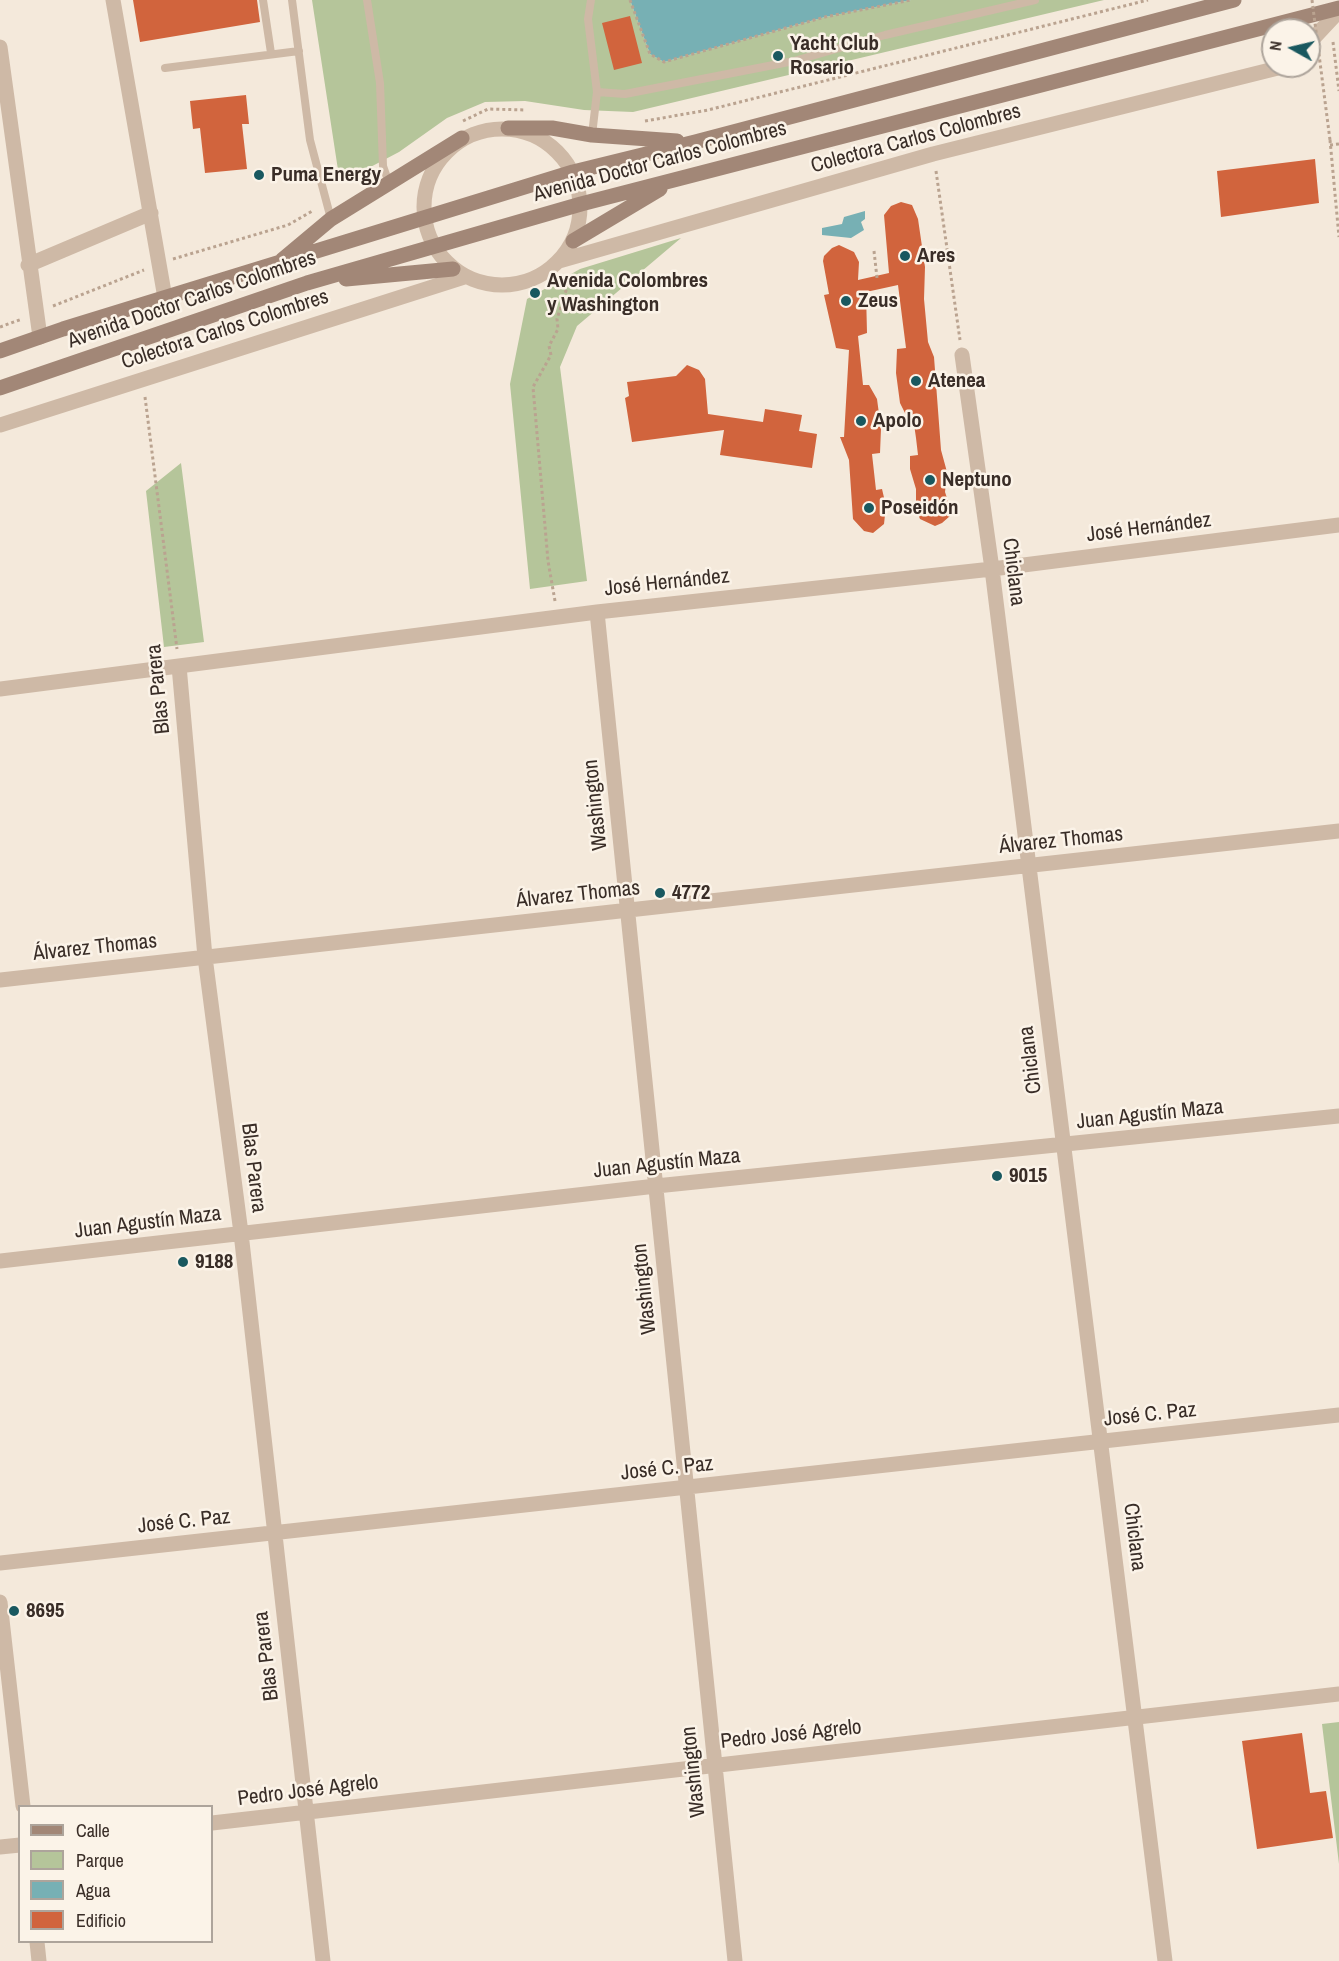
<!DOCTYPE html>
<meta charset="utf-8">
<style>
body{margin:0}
#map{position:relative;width:1339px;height:1961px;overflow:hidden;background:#f4e9db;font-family:"Archivo Narrow",sans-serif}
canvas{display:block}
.legend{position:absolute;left:18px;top:1805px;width:195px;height:138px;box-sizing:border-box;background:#fbf3e8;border:2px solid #ada49b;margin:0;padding:8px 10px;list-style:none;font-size:18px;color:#392d27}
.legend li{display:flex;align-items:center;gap:12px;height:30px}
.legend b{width:30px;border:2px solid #ada49b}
.north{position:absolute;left:1261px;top:18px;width:60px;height:60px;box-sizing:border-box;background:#fbf3e8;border:2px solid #ada49b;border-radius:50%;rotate:278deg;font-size:16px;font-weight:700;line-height:24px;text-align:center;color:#392d27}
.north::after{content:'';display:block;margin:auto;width:21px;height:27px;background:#19585f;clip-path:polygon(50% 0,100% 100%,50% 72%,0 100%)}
</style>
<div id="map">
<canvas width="1339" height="1961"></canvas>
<ul class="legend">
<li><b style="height:8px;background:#a28777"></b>Calle</li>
<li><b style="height:16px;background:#b5c59a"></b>Parque</li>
<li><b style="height:16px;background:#77b0b4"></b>Agua</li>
<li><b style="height:16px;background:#d1643d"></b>Edificio</li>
</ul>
<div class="north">N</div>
</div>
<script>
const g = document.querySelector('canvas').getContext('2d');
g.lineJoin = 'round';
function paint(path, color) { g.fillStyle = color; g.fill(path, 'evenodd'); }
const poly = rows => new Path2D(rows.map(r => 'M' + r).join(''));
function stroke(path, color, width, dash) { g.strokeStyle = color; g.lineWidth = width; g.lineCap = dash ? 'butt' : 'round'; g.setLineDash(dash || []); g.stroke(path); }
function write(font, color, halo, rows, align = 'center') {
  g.font = font + ' "Archivo Narrow",sans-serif'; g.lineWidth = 5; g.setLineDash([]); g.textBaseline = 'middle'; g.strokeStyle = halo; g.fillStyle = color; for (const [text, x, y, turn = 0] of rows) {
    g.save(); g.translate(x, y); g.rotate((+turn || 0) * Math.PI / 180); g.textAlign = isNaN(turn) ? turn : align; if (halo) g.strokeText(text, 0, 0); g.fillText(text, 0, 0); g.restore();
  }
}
const green = poly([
 [312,0,630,0,650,54,664,62,825,17,911,0,1104,0,633,112,584,110,525,101,485,102,447,118,399,152,340,183],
 [681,238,577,326,560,367,587,581,530,589,510,384,527,299,580,269],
 [181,463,204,642,164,647,146,491],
 [1339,1722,1339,1864,1322,1724]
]);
const water = poly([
 [630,0,911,0,825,17,664,62,650,54],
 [865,211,865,219,861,222,864,230,851,238,822,235,822,228,842,224,844,217]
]);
const building = poly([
 [133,0,257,0,260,22,140,42],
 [630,16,642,63,614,70,602,23],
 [246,95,249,124,242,124,247,169,205,173,200,128,193,129,190,101],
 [1315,159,1319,203,1221,217,1217,171],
 [901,202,912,205,918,219,925,267,924,299,928,342,934,357,941,450,947,472,945,492,951,510,950,516,942,523,935,526,920,519,916,509,916,489,910,469,910,456,918,455,916,438,913,417,907,417,900,403,896,373,897,349,906,348,898,285,866,292,867,333,858,336,863,385,869,385,877,399,881,429,880,453,872,454,876,490,882,489,886,506,884,524,873,533,864,531,853,519,849,460,840,437,844,437,849,350,836,348,824,295,829,294,823,261,824,256,832,248,839,245,854,252,859,262,858,280,889,273,884,215,891,206],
 [687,365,699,370,705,379,708,414,763,422,765,409,802,415,799,431,817,434,812,468,720,455,724,430,632,442,625,398,629,396,627,382,676,376],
 [1302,1733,1310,1793,1326,1791,1333,1838,1257,1849,1242,1741]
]);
const path = poly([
 [630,0,650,54,664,62,825,17,911,0],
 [1333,42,1339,91],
 [463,121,488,109,526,110],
 [645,121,708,110,1148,0],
 [1330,140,1339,237],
 [1330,145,1339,144],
 [936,171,960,340],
 [874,251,877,278],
 [173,259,288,225,314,210],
 [53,306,144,270],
 [0,327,22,319],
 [145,397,177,649],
 [555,601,548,561,533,387,551,355,549,346,558,329,557,319,571,275]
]);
const service = poly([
 [263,0,271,53],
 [292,0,310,140,331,219],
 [367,0,380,83,383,166,389,183],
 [591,0,588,19,597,92,592,135],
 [165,68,299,51],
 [597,92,625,94,794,61,885,35,1035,0]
]);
const minor = poly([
 [113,0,165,298],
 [1309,43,1339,11],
 [0,47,40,337],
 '424 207a78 78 0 1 1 156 0a78 78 0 1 1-156 0Z',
 [559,261,933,154,1286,66],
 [28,265,151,213],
 [962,355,992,569,1165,1961],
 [0,425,464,277],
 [597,612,735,1961],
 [179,666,205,957,241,1233,323,1961],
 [0,689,597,612,992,569,1339,525],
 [0,980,1339,831],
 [0,1261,656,1186,1339,1116],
 [0,1563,1339,1415],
 [0,1602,23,1806],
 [212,1823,1339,1694],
 [0,1847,20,1845],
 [37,1942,39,1961]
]);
const secondary = poly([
 [508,128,552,128,592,135,677,141],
 [573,241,660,189],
 [282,260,331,219,462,138],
 [346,279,453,269],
 [0,351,63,329,573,172,695,142,1234,0],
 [0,388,307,283,581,204,1339,8]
]);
const pathBridge = poly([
 [1312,0,1330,140]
]);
const markers = [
 [778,56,6,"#19585f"],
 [259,175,6,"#19585f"],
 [905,256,6,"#19585f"],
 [535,293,6,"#19585f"],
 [846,301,6,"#19585f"],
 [916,381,6,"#19585f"],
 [861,421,6,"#19585f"],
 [930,480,6,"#19585f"],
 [869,508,6,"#19585f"],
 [660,893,6,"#19585f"],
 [997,1176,6,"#19585f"],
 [183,1262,6,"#19585f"],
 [14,1611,6,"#19585f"]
];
const poiNames = [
 ["Yacht Club",790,44],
 ["Rosario",790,68],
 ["Puma Energy",271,175],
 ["Ares",917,256],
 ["Avenida Colombres",547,281],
 ["y Washington",547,305],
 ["Zeus",858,301],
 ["Atenea",928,381],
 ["Apolo",873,421],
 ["Neptuno",942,480],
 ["Poseidón",881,508],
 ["4772",672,893],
 ["9015",1009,1176],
 ["9188",195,1262],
 ["8695",26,1611]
];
const streetNames = [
 ["Colectora Carlos Colombres",916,139,-15],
 ["Avenida Doctor Carlos Colombres",660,162,-15],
 ["Avenida Doctor Carlos Colombres",192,300,-19],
 ["Colectora Carlos Colombres",225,330,-18],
 ["José Hernández",1149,528,-7],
 ["Chiclana",1013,572,83],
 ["José Hernández",667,583,-6],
 ["Blas Parera",159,689,-96],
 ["Washington",596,805,-96],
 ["Álvarez Thomas",1061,841,-6],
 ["Álvarez Thomas",578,895,-6],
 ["Álvarez Thomas",95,948,-6],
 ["Chiclana",1031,1060,-97],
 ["Juan Agustín Maza",1150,1115,-6],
 ["Juan Agustín Maza",667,1164,-6],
 ["Blas Parera",253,1168,83],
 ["Juan Agustín Maza",148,1223,-7],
 ["Washington",645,1289,-96],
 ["José C. Paz",1150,1415,-6],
 ["José C. Paz",667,1469,-6],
 ["José C. Paz",184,1522,-6],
 ["Chiclana",1134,1537,83],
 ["Blas Parera",267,1656,-97],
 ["Pedro José Agrelo",791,1735,-6],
 ["Washington",694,1772,-96],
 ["Pedro José Agrelo",308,1791,-7]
];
paint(green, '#b5c59a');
paint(water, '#77b0b4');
paint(building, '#d1643d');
stroke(path, '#baa390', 3, [3, 3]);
stroke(service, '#ceb9a6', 8);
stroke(minor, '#ceb9a6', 15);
stroke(secondary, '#a28777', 15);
stroke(pathBridge, '#baa390', 3, [3, 3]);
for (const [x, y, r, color] of markers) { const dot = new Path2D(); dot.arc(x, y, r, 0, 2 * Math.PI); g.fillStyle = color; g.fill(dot); stroke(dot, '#fbf3e8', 2); }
write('bold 21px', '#392d27', '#fbf3e8', poiNames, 'left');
write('21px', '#392d27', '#fbf3e8', streetNames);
</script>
